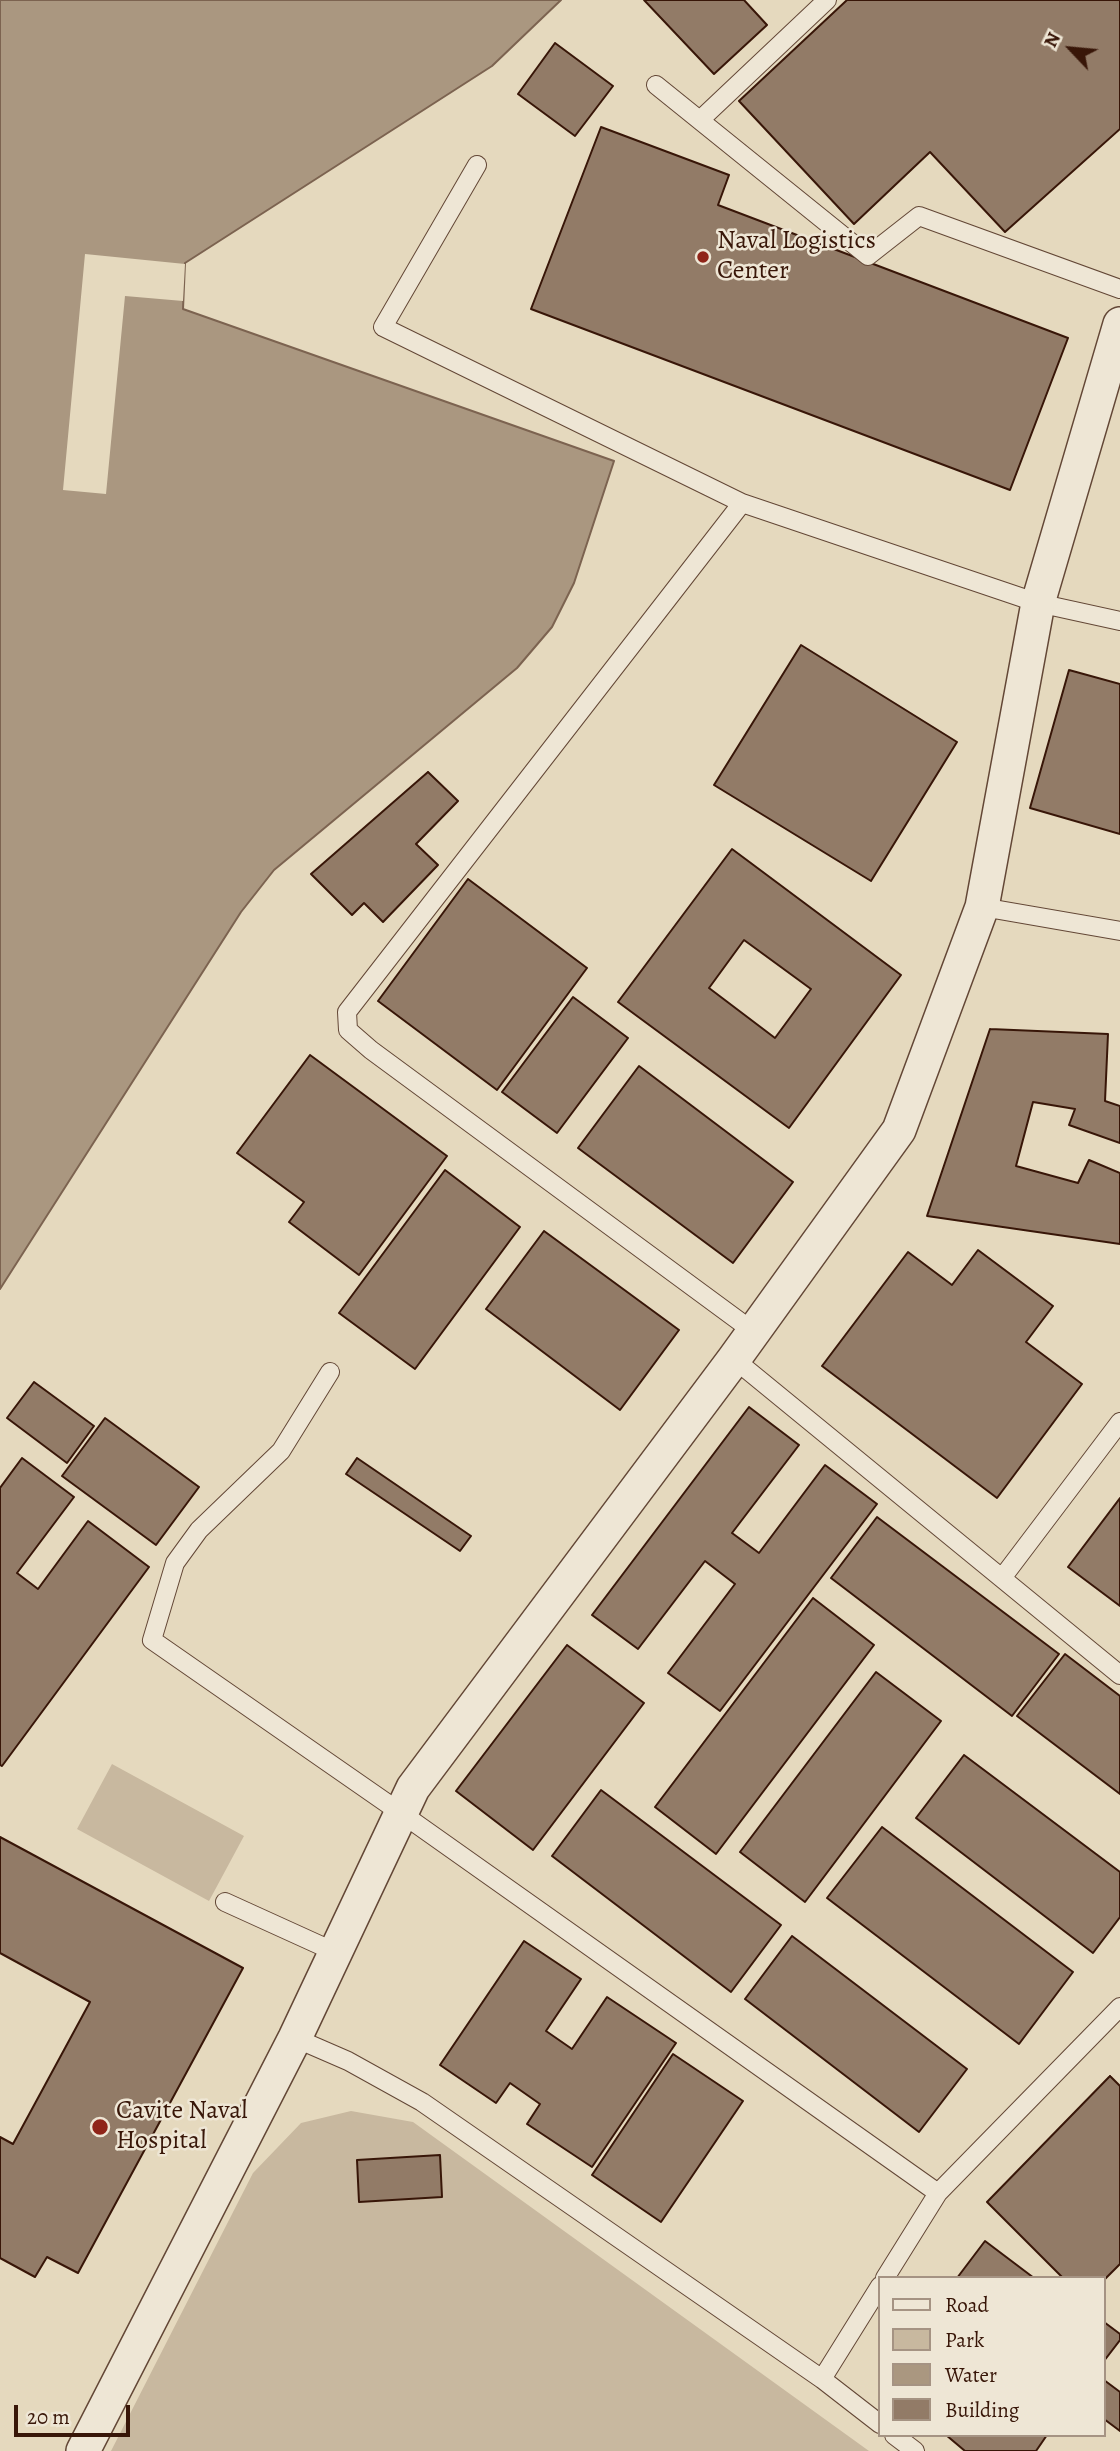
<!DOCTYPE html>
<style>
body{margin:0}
#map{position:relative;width:1120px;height:2451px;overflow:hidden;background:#e5d9be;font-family:Alegreya,serif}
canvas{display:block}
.legend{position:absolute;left:878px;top:2276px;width:228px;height:161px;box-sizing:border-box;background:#eee6d5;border:2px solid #a59383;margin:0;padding:9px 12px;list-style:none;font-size:21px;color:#381608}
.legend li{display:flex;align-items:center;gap:14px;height:35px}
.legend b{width:35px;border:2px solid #a59383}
.north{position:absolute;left:1036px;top:14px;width:70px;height:70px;-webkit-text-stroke:5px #eee6d5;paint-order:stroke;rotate:296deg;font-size:19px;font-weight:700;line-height:28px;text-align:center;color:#381608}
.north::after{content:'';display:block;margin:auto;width:24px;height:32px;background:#381608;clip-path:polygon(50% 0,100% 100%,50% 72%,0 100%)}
.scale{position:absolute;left:14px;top:2405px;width:116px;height:32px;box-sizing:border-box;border:4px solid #381608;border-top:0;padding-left:9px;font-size:21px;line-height:24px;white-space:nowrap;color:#381608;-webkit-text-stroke:5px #eee6d5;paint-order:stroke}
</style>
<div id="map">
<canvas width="1120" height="2451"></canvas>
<ul class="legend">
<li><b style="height:9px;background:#eee6d5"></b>Road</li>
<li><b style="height:19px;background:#c8b89f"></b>Park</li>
<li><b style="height:19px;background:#aa9780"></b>Water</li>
<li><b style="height:19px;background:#927b67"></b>Building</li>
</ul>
<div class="north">N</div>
<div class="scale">20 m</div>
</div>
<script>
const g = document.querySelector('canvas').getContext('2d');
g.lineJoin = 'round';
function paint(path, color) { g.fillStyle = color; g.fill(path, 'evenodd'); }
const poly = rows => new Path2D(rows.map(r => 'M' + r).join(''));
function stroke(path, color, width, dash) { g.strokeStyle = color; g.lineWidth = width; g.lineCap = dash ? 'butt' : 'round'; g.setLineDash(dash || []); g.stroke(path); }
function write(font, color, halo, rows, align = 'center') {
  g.font = font + ' Alegreya,serif'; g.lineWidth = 5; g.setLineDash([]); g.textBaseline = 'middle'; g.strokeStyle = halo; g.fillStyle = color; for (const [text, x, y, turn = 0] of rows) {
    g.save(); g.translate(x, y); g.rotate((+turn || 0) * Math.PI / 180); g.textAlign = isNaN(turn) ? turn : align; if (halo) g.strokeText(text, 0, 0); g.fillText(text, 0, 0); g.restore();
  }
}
const green = poly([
 [112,1764,244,1836,209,1901,77,1829],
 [351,2111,413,2122,869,2451,111,2451,253,2173,301,2123]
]);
const water = poly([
 [0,0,561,0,492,66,185,263,183,309,614,461,574,583,552,627,517,668,274,870,241,912,0,1289,0,0]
]);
const pier = poly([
 [85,254,185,264,183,301,125,296,106,494,63,490]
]);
const building = poly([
 [644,0,744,0,767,25,714,74,644,0],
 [847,0,1120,0,1120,129,1005,232,930,152,854,224,739,101,847,0],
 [555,43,613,86,575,136,518,94,555,43],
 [601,127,729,175,718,205,1068,338,1010,490,531,309,601,127],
 [801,645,957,742,871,881,714,785,801,645],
 [1069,670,1120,684,1120,834,1030,808,1069,670],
 [428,772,458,801,416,844,438,865,383,922,364,903,352,915,311,874,428,772],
 [732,849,901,975,789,1128,618,1002,732,849],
 [744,940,811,989,775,1038,709,988,744,940],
 [468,879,587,968,497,1090,378,1001,468,879],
 [573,997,628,1038,557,1133,502,1092,573,997],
 [990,1029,1108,1034,1105,1101,1120,1106,1120,1143,1069,1125,1075,1109,1033,1102,1016,1166,1078,1183,1089,1160,1120,1173,1120,1244,927,1216,990,1029],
 [310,1055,447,1156,359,1275,289,1222,304,1202,237,1153,310,1055],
 [639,1066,793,1182,733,1263,578,1148,639,1066],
 [445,1170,520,1227,415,1369,339,1313,445,1170],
 [544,1231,679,1330,620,1410,486,1309,544,1231],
 [978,1250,1053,1306,1026,1342,1082,1384,997,1498,822,1366,908,1252,952,1285,978,1250],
 [34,1382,94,1426,67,1463,7,1418,34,1382],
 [749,1407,799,1445,732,1533,759,1553,825,1465,877,1504,720,1711,668,1673,735,1584,705,1561,638,1649,592,1615,749,1407],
 [105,1418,199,1487,156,1545,62,1476,105,1418],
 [22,1458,74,1497,17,1573,38,1589,88,1521,149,1567,2,1766,0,1765,0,1488,22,1458],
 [357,1458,471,1536,460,1551,346,1474,357,1458],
 [1120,1498,1120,1606,1068,1567,1120,1498],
 [877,1517,1059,1654,1012,1716,831,1578,877,1517],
 [813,1598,874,1645,716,1854,655,1807,813,1598],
 [567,1645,644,1703,533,1850,456,1791,567,1645],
 [1065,1654,1120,1696,1120,1794,1017,1716,1065,1654],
 [876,1672,941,1721,805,1902,740,1852,876,1672],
 [964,1755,1120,1872,1120,1917,1093,1953,916,1818,964,1755],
 [601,1790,781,1925,731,1992,552,1856,601,1790],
 [882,1827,1073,1972,1019,2044,827,1898,882,1827],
 [0,1837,243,1968,78,2273,47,2257,35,2277,0,2258,0,2137,13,2144,90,2002,0,1953,0,1837],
 [792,1936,967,2069,919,2132,745,1999,792,1936],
 [524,1941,581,1979,546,2031,572,2049,607,1997,676,2043,592,2167,527,2124,540,2104,510,2083,496,2103,440,2065,524,1941],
 [673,2054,743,2101,661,2222,592,2175,673,2054],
 [1110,2076,1120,2086,1120,2264,1104,2280,1104,2278,1063,2278,987,2202,1110,2076],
 [440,2155,442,2197,359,2202,357,2160,440,2155],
 [985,2241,1034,2278,957,2278,985,2241],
 [1104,2322,1120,2334,1120,2340,1104,2361,1104,2322],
 [1104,2380,1120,2392,1120,2431,1104,2419,1104,2380],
 [946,2435,1047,2435,1036,2451,965,2451,946,2435]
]);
const service = poly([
 [656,85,868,256,919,216,1120,289],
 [700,120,827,0],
 [477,165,383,327,742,503,1038,603,1120,621],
 [742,503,347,1012,348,1030,371,1050,754,1332],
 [982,907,1120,931],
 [734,1359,1120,1675],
 [330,1372,281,1451,199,1530,175,1563,152,1640,401,1813,938,2193],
 [1002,1578,1120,1422],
 [225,1902,335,1952],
 [295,2038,348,2061,422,2102,822,2379,880,2424],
 [885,2278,938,2193,1120,2007],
 [822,2379,880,2286],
 [894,2435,915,2451]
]);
const minor = poly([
 [83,2451,295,2038,413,1788,734,1359,899,1130,982,907,1038,603,1120,324]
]);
const markers = [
 [703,257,7,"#8f2418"],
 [100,2127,9,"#8f2418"]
];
const poiNames = [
 ["Naval Logistics",717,242],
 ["Center",717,272],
 ["Cavite Naval",116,2112],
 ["Hospital",116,2142]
];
paint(green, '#c8b89f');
paint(water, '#aa9780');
stroke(water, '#7c6350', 2);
paint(pier, '#e5d9be');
paint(building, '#927b67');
stroke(building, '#381608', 2);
stroke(service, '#634736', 20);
stroke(minor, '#634736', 36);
stroke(service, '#eee6d5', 18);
stroke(minor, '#eee6d5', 33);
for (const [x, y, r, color] of markers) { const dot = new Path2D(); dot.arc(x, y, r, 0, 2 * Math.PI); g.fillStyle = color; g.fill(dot); stroke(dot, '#eee6d5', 2.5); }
write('26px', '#381608', '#eee6d5', poiNames, 'left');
</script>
